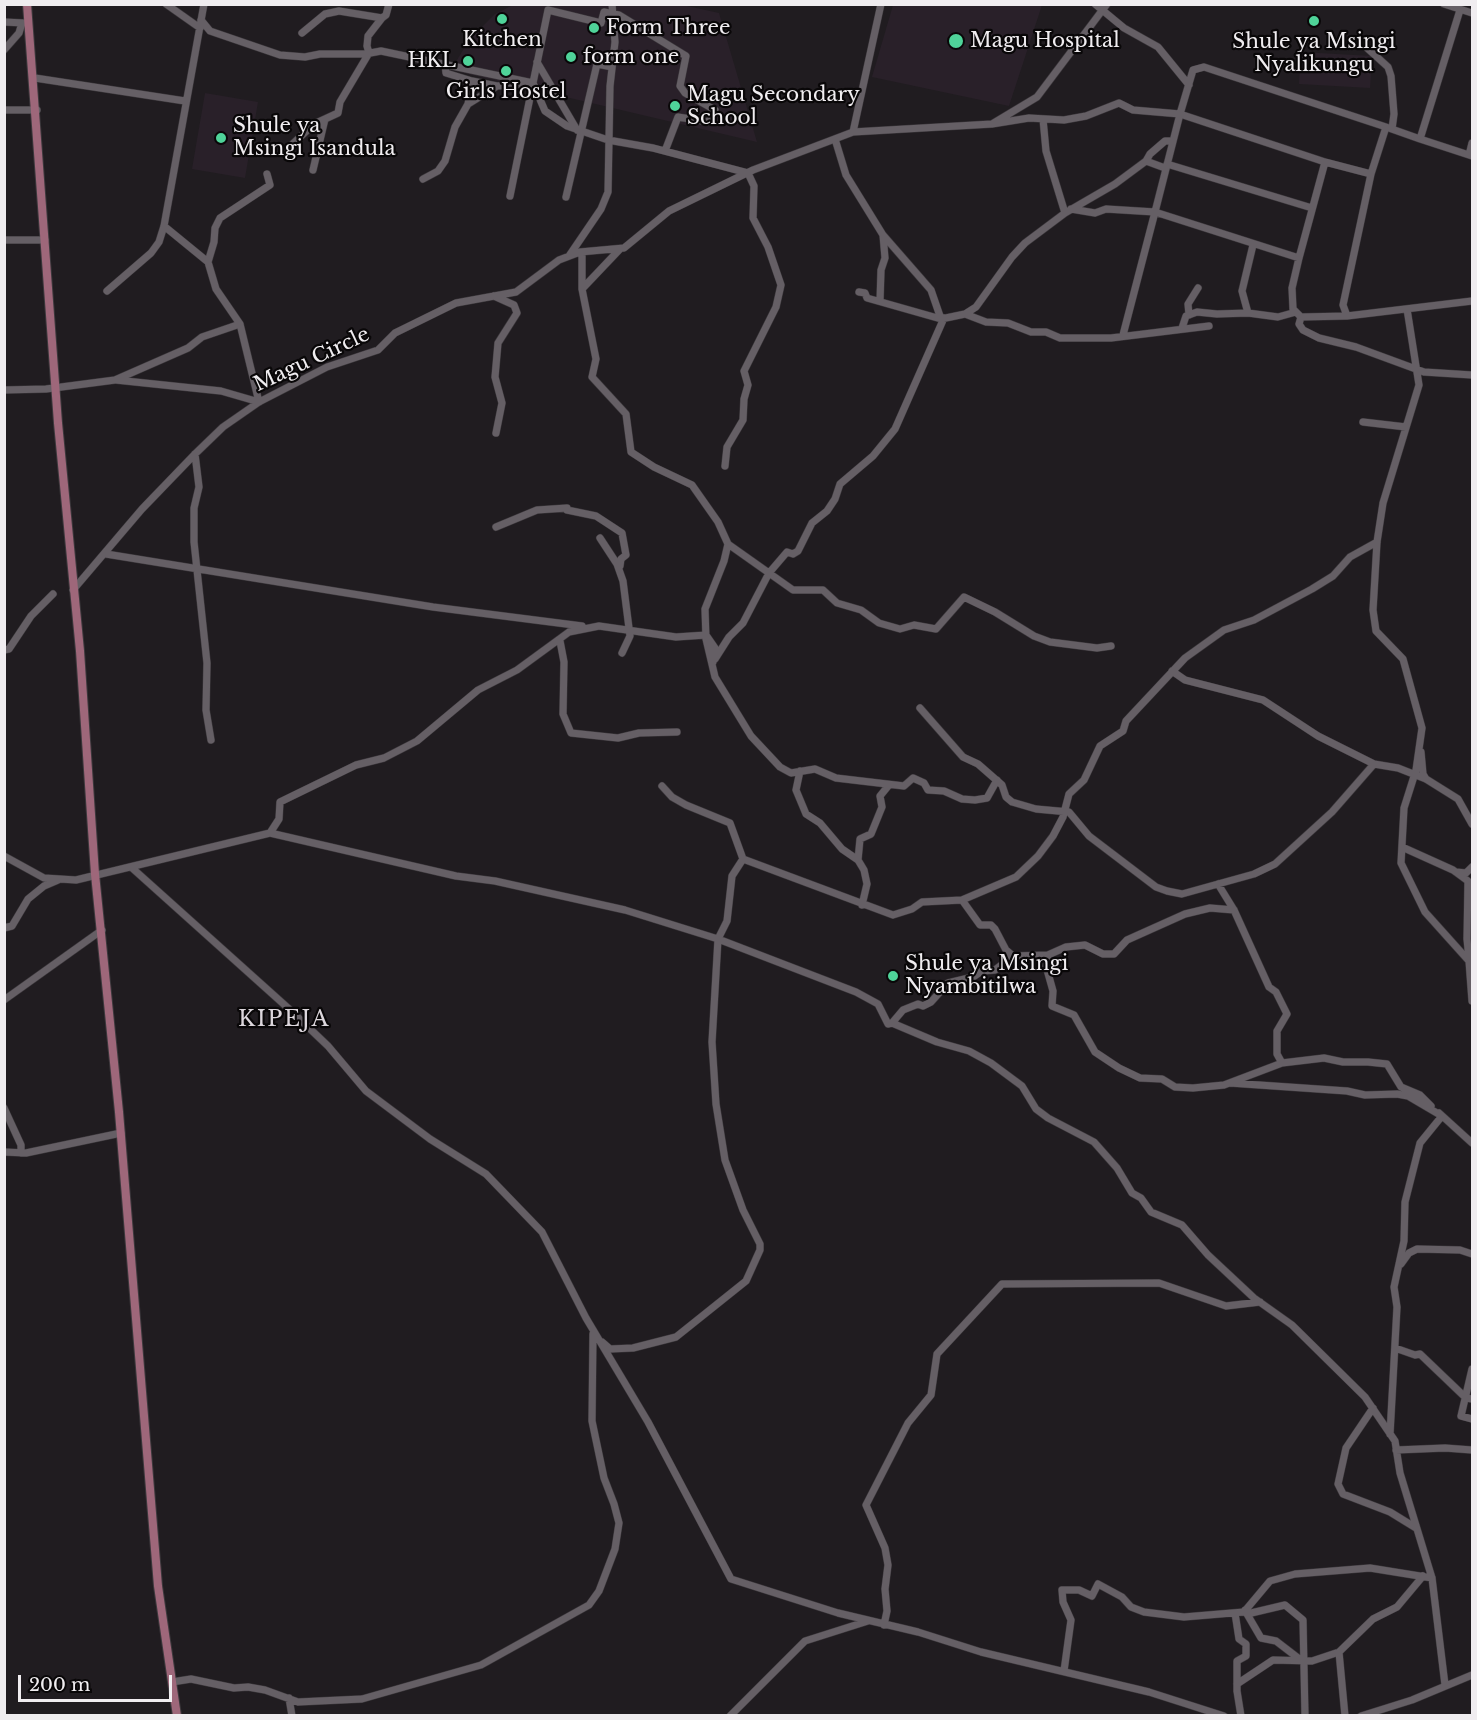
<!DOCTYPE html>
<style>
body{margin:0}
#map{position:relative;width:1477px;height:1720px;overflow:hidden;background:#201c20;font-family:"Libre Baskerville",serif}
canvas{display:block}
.frame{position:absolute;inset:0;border:6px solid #f0edf0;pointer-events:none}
.scale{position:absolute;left:18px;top:1675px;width:154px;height:27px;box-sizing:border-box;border:3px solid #f0edf0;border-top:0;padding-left:8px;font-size:18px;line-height:21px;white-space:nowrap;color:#f0edf0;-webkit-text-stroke:4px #090708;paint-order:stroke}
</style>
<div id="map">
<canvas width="1477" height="1720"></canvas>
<div class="frame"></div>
<div class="scale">200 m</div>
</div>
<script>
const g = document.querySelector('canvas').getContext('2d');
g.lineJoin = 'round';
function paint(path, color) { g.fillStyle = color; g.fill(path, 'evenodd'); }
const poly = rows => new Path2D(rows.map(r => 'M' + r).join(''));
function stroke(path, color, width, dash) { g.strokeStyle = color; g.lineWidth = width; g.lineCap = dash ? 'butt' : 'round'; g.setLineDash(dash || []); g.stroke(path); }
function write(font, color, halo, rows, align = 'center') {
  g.font = font + ' "Libre Baskerville",serif'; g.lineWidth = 4.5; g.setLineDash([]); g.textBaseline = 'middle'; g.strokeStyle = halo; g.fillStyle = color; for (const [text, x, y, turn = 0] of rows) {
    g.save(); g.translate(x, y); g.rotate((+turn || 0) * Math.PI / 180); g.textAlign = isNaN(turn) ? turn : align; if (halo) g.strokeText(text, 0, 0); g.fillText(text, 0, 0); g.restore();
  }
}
const built = poly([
 [678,4,719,13,757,142,451,70,469,40,495,14,513,5],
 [893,5,1042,5,1009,106,872,77],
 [1301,52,1372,56,1370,88,1299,84],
 [205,93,258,102,245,178,192,169]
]);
const minor = poly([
 [166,4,200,28],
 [1095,4,1124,28,1158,47,1189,85],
 [1444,4,1472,13],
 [1460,10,1420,139,1469,155],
 [201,20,210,31,280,55,305,57,320,54,365,54,381,51,533,83],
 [4,22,24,23],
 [302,33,325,14,339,11,382,18,386,15,389,4],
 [1367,48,1388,67,1391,76,1394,114,1392,129],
 [4,50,19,33,22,23],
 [537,62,577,130],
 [35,78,185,101],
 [472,81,497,86],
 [533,83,548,10,601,23,604,12,619,15,686,56,680,86,685,93,715,110,709,122,678,117,665,151],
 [468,104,497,86,524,84],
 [4,110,37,110],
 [1043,119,1046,151,1065,213],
 [992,124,1029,118,1064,120,1086,116,1119,103,1133,110,1180,114,1155,212,1299,258,1325,162],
 [1386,127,1371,174,1325,162,1180,114,1193,70,1204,67,1386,127,1420,139],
 [853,132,992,124,1037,97,1107,4],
 [835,139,846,175,883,235,885,258,881,270,880,301],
 [1472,143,1469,155,1472,156],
 [284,152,314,124,325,119],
 [1146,161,1150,154,1165,141,1172,141],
 [1167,164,1312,208],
 [313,170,325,119,338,113,340,102,369,53,367,46,368,36,382,18],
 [1371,174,1343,305,1347,316,1472,301],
 [423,179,438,171,445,161,455,127,468,104,472,81,446,73,445,64],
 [510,196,533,83,545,111,567,126,608,140,653,148,748,173,754,186,753,218,768,247,781,285,776,307,744,371,748,385,744,399,743,420,727,447,725,466],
 [566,197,597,64,612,67],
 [1071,209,1095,213,1106,209,1155,212,1123,335],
 [164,226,208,262,216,289,240,324,259,402],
 [883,235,931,290,941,319],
 [4,240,45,240],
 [1253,245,1242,291,1248,313,1278,317,1296,312],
 [620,249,582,289,596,359,592,377,626,414,631,452,654,467,692,485,718,522,728,544,724,561,705,609,706,639,715,677,751,736,780,767,791,773,815,769,836,778,904,786,913,778,924,783,928,790,944,791,962,799,975,800,987,798,997,780],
 [569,256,601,209,608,192,610,86,615,42,612,4],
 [1299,258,1292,288,1293,309,1301,317,1347,316],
 [208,262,214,242,215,228,220,218,270,185,267,174],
 [582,289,582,252],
 [107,291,151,253,159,242,164,226,204,4],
 [859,292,865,293,867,298,941,319,965,314,986,322,1008,323,1031,332,1046,332,1060,338,1111,338,1209,326],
 [494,296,514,305,517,313,498,343,495,377,502,403,496,433],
 [1407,309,1419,385,1383,503,1377,542,1373,610,1376,631,1403,659,1422,728,1416,770,1404,808,1401,863,1425,912,1469,961,1472,1001],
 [965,314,976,307,1012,257,1025,243,1065,213,1115,184,1146,161,1165,168],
 [1189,315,1188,304,1198,288],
 [1301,317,1299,324,1303,330,1319,338,1356,347,1424,372,1472,375],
 [1182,328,1186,316,1197,312,1217,314,1248,313],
 [116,380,221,391,259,402],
 [4,390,46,389,115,380,188,348,202,337,240,324],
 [1363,422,1406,427],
 [195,454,199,487,194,508,194,542,207,663,206,710,211,740],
 [567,510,596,516,622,533,626,555,621,559,620,566,617,564,623,581,630,636,622,653],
 [496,527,537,510,567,508],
 [600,538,617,564],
 [728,544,793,590,823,590,837,603,861,610,879,623,900,629,914,625,936,629,964,597,995,612,1034,636,1050,642,1097,648,1111,646],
 [106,554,433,607,582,626],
 [73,590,142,509,195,454,223,427,259,402,327,367,378,350,395,333,456,303,516,292,559,260,580,252,624,248,669,211,753,170,853,132,881,4],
 [560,641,564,662,563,714,571,733,618,738,639,733,677,732],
 [4,650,9,649,31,616,53,594],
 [715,659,729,637,743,623,769,573,787,552,793,554,798,551,812,523,827,511,835,499,840,484,873,456,895,429,944,318],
 [1172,671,1185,680,1263,700,1318,736,1374,764],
 [920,708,963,757,978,764,1002,785,1006,797,1012,802,1036,809,1069,812,1089,836,1156,887,1167,891,1182,894,1254,874,1275,864,1332,812,1374,764,1398,768,1426,779,1458,799,1472,824],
 [1421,752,1423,774,1426,779],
 [800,771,796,790,806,814,820,823,842,849,858,860,864,870,867,884,862,905],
 [270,833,279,819,280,802,356,765,384,758,417,741,478,690,517,670,569,632,599,626,676,637,706,635,715,648,713,662],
 [1402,847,1453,870,1468,881,1467,939,1469,959],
 [4,856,44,878,76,880,270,833,456,876,495,881,625,910,718,939,856,992,878,1004,888,1024,892,1023,903,1010,918,1004,923,1006,931,1002,948,983,973,977,982,971,995,970,1013,956,1048,955,1066,947,1085,945,1103,954,1114,954,1127,940,1185,914,1210,908,1234,910],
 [743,859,893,915,912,909,922,902,962,900,1016,877,1038,856,1053,836,1063,817,1069,794,1084,780,1100,746,1123,731,1126,721,1185,658,1224,630,1254,620,1312,589,1333,576,1350,557,1377,542],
 [858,860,860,839,871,834,882,807,880,796,889,785],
 [131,867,288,1008,328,1046,366,1091,430,1139,486,1174,542,1232,586,1318,648,1422,731,1579,838,1613,918,1632,981,1652,1149,1692,1224,1716],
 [1456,872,1466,873,1472,867],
 [1218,884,1234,910,1269,987,1276,992,1287,1014,1277,1031,1277,1054,1282,1063],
 [962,900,980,925,991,925,995,929,1006,950,1013,956],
 [4,928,12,926,28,899,44,886,58,880],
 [1048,955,1046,966,1053,991,1052,1006,1074,1015,1095,1052,1119,1068,1140,1078,1162,1079,1175,1087,1193,1088,1224,1085,1282,1063,1324,1058,1343,1062,1368,1062,1387,1064,1401,1087,1420,1095,1431,1106],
 [4,1000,102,930],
 [892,1023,937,1042,969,1051,991,1063,1022,1086,1036,1109,1048,1118,1094,1142,1117,1168,1132,1193,1141,1198,1151,1212,1182,1225,1208,1255,1254,1298,1292,1325,1365,1397,1395,1441,1400,1473,1432,1578,1445,1685],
 [1230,1083,1347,1091,1365,1095,1397,1094,1408,1096,1442,1116,1420,1143,1405,1202,1404,1241,1394,1287,1397,1307,1390,1434],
 [4,1108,21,1145,21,1153],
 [1439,1113,1472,1143],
 [4,1152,26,1153,121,1133],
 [1401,1264,1409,1253,1417,1249,1460,1250,1472,1254],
 [602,1342,610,1349,633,1348,676,1337,746,1281,760,1250,760,1244,743,1210,725,1160,716,1104,712,1042,718,939,727,921,732,876,743,859,730,823,686,805,672,797,662,786],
 [1395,1348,1415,1355,1420,1354,1466,1398,1472,1399],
 [1472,1369,1461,1416,1472,1419],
 [1373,1408,1346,1448,1338,1484,1343,1494,1390,1512,1416,1528],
 [1396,1450,1445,1448,1472,1450],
 [1245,1610,1247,1614,1285,1605,1303,1620,1305,1716],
 [1235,1613,1239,1639,1246,1644,1246,1656,1237,1661,1237,1691,1241,1716],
 [1247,1614,1261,1638,1276,1641,1302,1661],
 [884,1625,887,1611,885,1589,888,1565,885,1548,866,1505,908,1423,931,1395,937,1354,1002,1284,1159,1283,1226,1306,1260,1302],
 [1339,1652,1373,1619,1397,1607,1423,1576],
 [1064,1671,1071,1620,1063,1602,1062,1590,1079,1590,1092,1596,1098,1584,1122,1597,1131,1607,1144,1612,1184,1617,1244,1612,1270,1581,1295,1574,1370,1568,1432,1578],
 [172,1682,191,1679,234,1688,248,1687,265,1690,298,1702,362,1699,481,1665,589,1605,599,1591,615,1549,619,1523,614,1504,604,1478,592,1421,593,1334],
 [1237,1684,1273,1660,1312,1661,1339,1652,1345,1716],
 [289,1698,292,1716],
 [730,1716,805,1641,868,1621],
 [1361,1716,1412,1700,1472,1675]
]);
const major = poly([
 [27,4,58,423,80,651,95,874,119,1112,158,1586,177,1716]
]);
const markers = [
 [502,19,6,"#4fd399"],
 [1314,21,6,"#4fd399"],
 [594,28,6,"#4fd399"],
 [956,41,8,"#4fd399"],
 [571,57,6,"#4fd399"],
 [468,61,6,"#4fd399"],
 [506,71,6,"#4fd399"],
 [675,106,6,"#4fd399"],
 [221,138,6,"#4fd399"],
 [893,976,6,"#4fd399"]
];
const poiNames = [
 ["Form Three",606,28],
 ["Kitchen",502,40,"center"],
 ["Magu Hospital",970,41],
 ["Shule ya Msingi",1314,42,"center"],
 ["Nyalikungu",1314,65,"center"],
 ["form one",583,57],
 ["HKL",456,61,"right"],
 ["Girls Hostel",506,92,"center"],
 ["Magu Secondary",687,95],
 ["School",687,118],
 ["Shule ya",233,126],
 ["Msingi Isandula",233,149],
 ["Shule ya Msingi",905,964],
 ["Nyambitilwa",905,987]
];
const streetNames = [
 ["Magu Circle",312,360,-25]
];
const quarterNames = [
 ["KIPEJA",284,1020]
];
paint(built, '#292029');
stroke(minor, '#3d393d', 8);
stroke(major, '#3d393d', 10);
stroke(minor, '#655f65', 7);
stroke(major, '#9e677a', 8);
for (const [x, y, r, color] of markers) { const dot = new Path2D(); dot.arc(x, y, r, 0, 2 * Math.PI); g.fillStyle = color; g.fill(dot); stroke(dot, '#090708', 2); }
write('20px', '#f0edf0', '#090708', poiNames, 'left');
write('20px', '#f0edf0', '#090708', streetNames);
g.letterSpacing = '1.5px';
write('22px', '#dcd6dc', '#090708', quarterNames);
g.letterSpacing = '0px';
</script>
